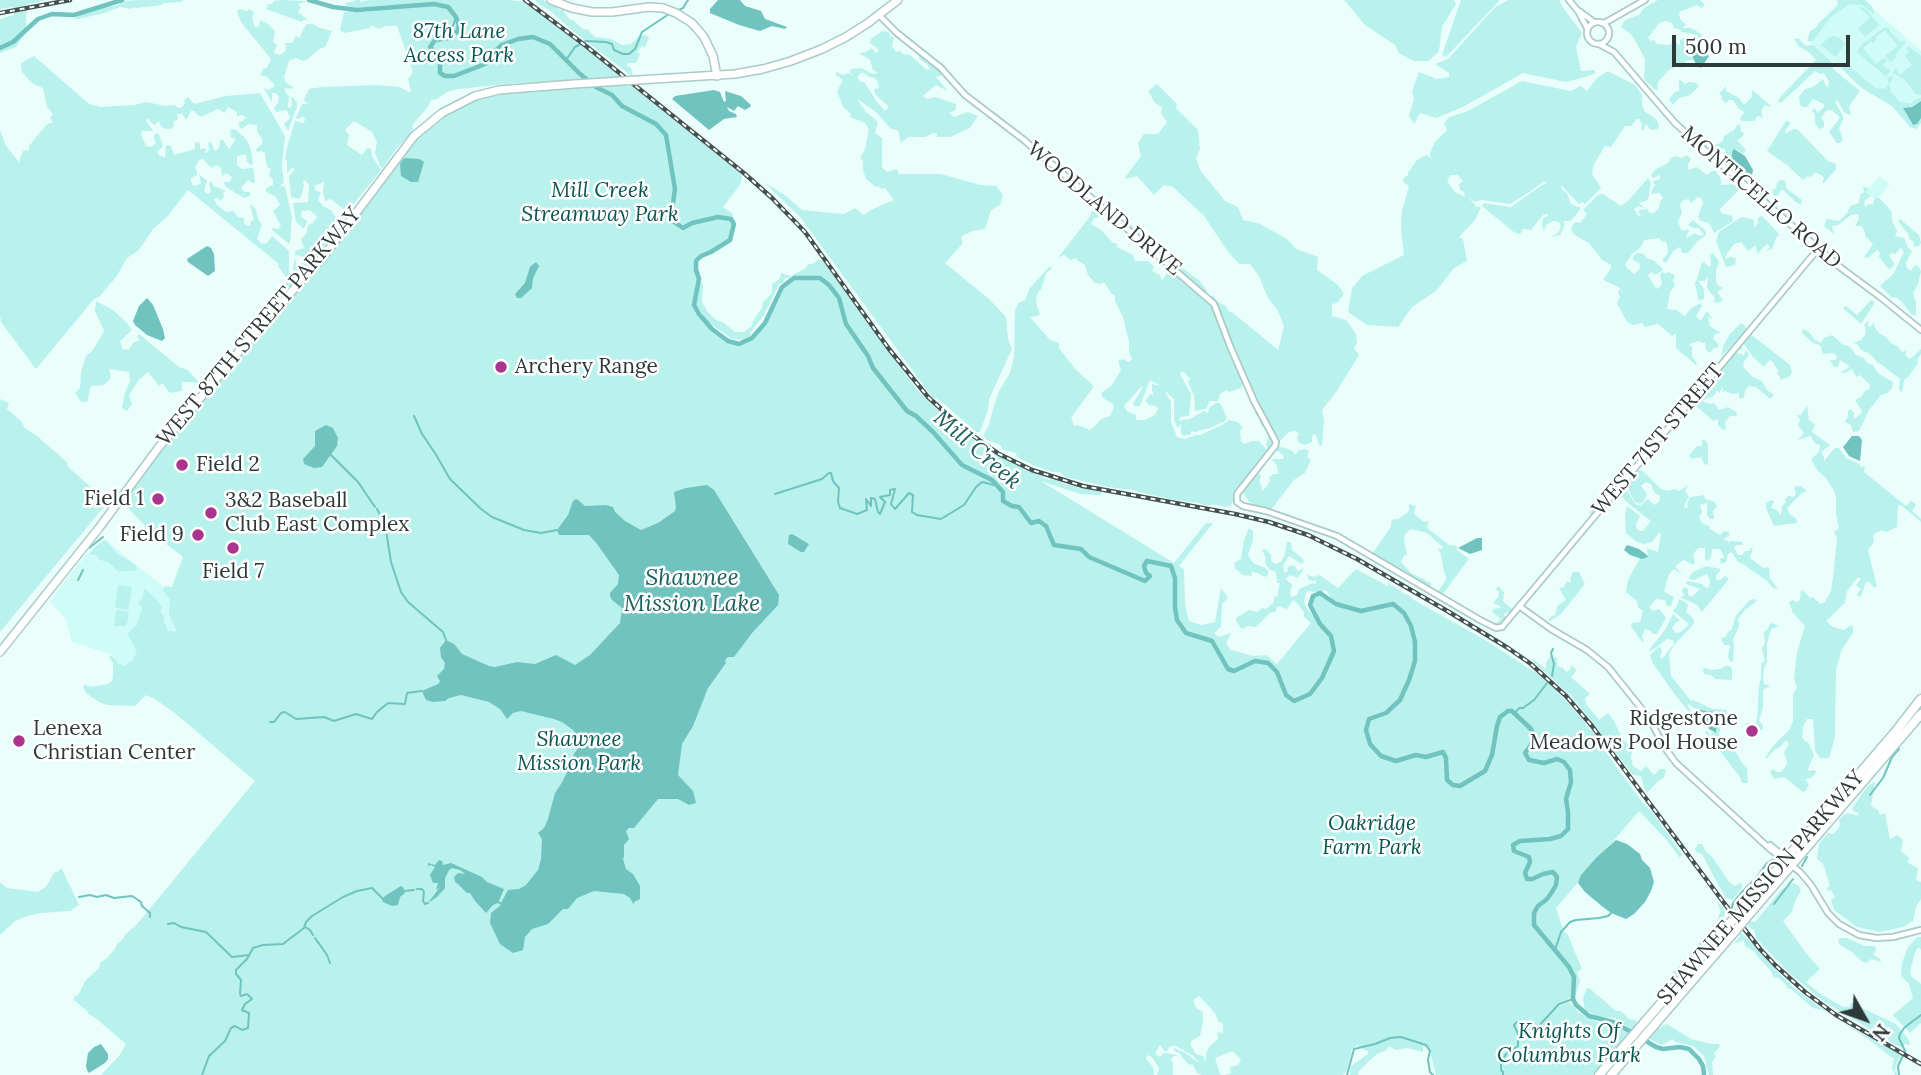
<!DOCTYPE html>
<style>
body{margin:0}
#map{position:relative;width:1921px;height:1075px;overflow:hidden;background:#eafefc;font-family:Lora,serif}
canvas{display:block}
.north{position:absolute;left:1830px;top:984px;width:70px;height:70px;-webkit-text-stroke:5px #fff;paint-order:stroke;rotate:130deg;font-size:19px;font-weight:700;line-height:28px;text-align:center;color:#2d3a39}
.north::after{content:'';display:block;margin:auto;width:24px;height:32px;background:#2d3a39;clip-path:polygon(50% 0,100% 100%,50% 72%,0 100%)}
.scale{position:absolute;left:1672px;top:35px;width:178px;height:32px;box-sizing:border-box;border:4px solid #2d3a39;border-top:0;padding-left:9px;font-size:21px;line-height:24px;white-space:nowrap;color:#2d3a39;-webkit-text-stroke:5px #fff;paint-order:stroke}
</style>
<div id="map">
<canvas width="1921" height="1075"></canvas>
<div class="north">N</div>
<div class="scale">500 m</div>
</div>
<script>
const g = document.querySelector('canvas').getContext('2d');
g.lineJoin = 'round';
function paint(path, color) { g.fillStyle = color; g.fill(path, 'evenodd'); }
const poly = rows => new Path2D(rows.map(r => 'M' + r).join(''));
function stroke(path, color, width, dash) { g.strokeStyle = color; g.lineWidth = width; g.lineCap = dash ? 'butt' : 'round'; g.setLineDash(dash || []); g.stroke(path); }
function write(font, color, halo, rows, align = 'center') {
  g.font = font + ' Lora,serif'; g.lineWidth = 5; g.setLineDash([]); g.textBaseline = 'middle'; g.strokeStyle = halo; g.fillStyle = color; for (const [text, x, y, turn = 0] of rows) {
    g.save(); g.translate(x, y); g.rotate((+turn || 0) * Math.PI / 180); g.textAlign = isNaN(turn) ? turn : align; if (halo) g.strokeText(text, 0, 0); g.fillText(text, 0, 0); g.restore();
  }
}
const built = poly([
 [1841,0,1863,0,1921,51,1921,120,1894,106,1861,85,1807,40],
 [1880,176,1890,184,1876,200,1866,192],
 [104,539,205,620,136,703,87,691,84,684,92,686,104,687,110,684,116,666,113,655,72,642,65,618,50,602,70,574,89,552]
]);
const green = poly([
 [0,0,46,0,26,5,26,31,16,47,0,53,0,19,14,15,13,7,0,9],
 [141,0,184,0,181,2,163,3,162,5,136,8,133,7,132,9,120,7,104,13,74,20,79,15,88,11,118,5,123,1],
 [285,0,305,1,305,2,298,4,301,7,298,12,308,20,303,20,302,22,266,9,268,4,272,4,274,1],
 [355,0,360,0,360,2,369,0,510,0,524,2,551,21,622,77,600,80,516,83,458,89,447,92,437,99,431,100,428,107,413,124,412,132,396,149,383,168,380,166,375,153,377,142,372,132,354,121,345,130,349,135,347,145,362,155,367,148,371,149,372,156,381,170,347,212,331,199,325,201,323,192,324,182,314,186,316,191,321,192,318,200,323,206,332,211,338,222,335,226,332,226,331,234,327,242,298,281,294,281,293,268,295,258,298,268,302,263,302,256,295,255,295,251,304,248,301,239,306,234,308,225,313,223,317,217,310,210,302,211,301,217,307,221,304,229,296,222,293,203,308,202,309,185,305,180,303,181,304,186,300,199,291,197,289,176,295,169,291,168,287,174,287,161,285,159,287,147,295,121,304,123,305,119,303,116,299,119,296,118,302,104,309,104,305,102,304,99,309,89,322,87,377,85,399,87,409,92,411,91,408,79,413,72,397,26,386,26,379,29,371,25,370,28,344,33,340,30,344,12,360,10,365,12,392,7,390,5,357,8,345,6,346,3,355,1],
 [536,0,543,0,558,8,559,10,563,10,569,19,573,20,583,29,587,29,595,37,611,39,622,45,631,44,638,37,646,35,649,38,647,42,645,48,642,46,637,52,640,54,636,63,629,63,626,65,631,68,633,77,577,34,549,10,537,3],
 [1344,0,1454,0,1456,4,1442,27,1439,51,1429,61,1414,61,1399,53,1395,45,1365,25],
 [1461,0,1500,0,1446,57,1442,55],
 [1509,0,1559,0,1564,9,1582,33,1576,47,1581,71,1593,70,1595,70,1595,73,1589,76,1566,82,1523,73,1463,107,1436,118,1420,113,1414,124,1409,116,1414,99,1412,91,1419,72,1437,79,1449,77,1449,73,1435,64,1448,59,1495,7],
 [1658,0,1700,0,1705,5,1702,8,1697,5,1679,12,1680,19,1686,25,1682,28,1690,28,1695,30,1701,34,1704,38,1702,40,1693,34,1682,32,1679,29,1674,28,1672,23,1666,21,1659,23,1648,38,1651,41,1655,40,1656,44,1669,45,1674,42,1680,45,1680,40,1686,36,1690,37,1692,40,1696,42,1695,43,1690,41,1685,52,1688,49,1691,49,1693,60,1686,61,1683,68,1677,66,1669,70,1658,82,1658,90,1654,89,1644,79,1645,59,1643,55,1632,35,1621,27,1625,20,1639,15,1644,8],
 [1837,0,1865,0,1872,6,1874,12,1873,14,1862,5,1850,4,1831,17,1813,41,1807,41,1810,31,1817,27,1818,24,1838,5],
 [1857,6,1866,9,1879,25,1865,37,1858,28,1870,18,1868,15],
 [239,9,247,11,249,9,254,12,252,18,255,28,259,26,260,20,268,24,274,30,275,34,273,42,277,45,274,53,280,55,286,50,285,43,292,43,296,36,300,38,303,29,307,24,312,24,320,28,332,31,325,47,319,49,308,59,303,61,296,58,289,61,284,77,286,83,293,87,292,89,285,88,286,94,289,96,288,107,290,108,292,105,291,96,297,102,297,107,288,131,284,124,290,118,289,115,286,110,276,112,274,108,278,103,279,97,276,93,272,93,272,102,263,87,267,90,274,87,274,84,266,76,260,76,263,69,267,68,271,59,241,22,237,11],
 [1885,27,1889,28,1890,32,1901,42,1904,40,1906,42,1896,54,1897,57,1890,62,1885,56,1898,46,1885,30,1876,37,1877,39,1873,43,1871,41,1863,48,1876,64,1882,59,1885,59,1887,61,1883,65,1887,69,1889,68,1890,72,1885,76,1857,52,1861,45],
 [882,31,889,32,890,37,894,37,892,46,896,52,900,51,903,54,910,55,927,70,930,69,927,64,919,59,920,53,942,70,942,75,936,77,948,91,936,85,923,96,927,99,935,97,956,104,956,110,949,113,954,117,968,112,978,116,970,128,950,137,937,137,937,134,934,133,925,137,908,137,901,143,898,130,891,129,876,112,857,99,866,112,878,122,875,133,882,138,882,167,887,172,897,169,899,174,941,174,980,185,996,186,1003,195,1000,205,991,210,985,229,972,231,961,237,963,243,945,263,989,299,1006,317,1008,339,1012,349,989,399,988,410,980,432,976,432,941,401,932,397,801,218,764,182,786,196,802,210,844,214,855,208,863,215,875,208,894,200,885,188,881,189,878,186,876,187,866,179,863,170,863,161,860,158,865,149,869,129,865,123,850,117,851,114,843,107,837,91,843,80,836,75,836,72,843,75,848,73,855,76,849,72,851,69,861,68,873,74,878,73,873,70,870,60,859,53,866,52,872,48,875,53,879,51,877,48,870,43,871,39],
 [861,73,864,73,869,77,875,78,878,82,879,88,874,89,875,94,889,107,885,111,877,102,865,83,860,81,857,77],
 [1833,36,1840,38,1845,44,1836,56,1834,56,1821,45,1828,38],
 [1794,38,1799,39,1806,46,1813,45,1831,61,1833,69,1860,91,1849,106,1851,116,1844,112,1838,101,1835,102,1843,116,1843,120,1839,128,1843,140,1840,143,1837,143,1829,132,1839,119,1839,116,1831,110,1826,111,1821,118,1824,122,1824,127,1820,129,1815,124,1815,114,1812,111,1815,108,1817,112,1820,111,1824,107,1824,104,1813,99,1807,107,1803,107,1800,105,1799,97,1805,89,1813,87,1823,79,1826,86,1828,87,1829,82,1824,73,1820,74,1815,71,1782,102,1777,103,1781,96,1816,60,1810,53,1798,46],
 [1909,47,1921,56,1921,95,1916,94,1904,79,1893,73,1895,68,1900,75,1912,65,1905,56,1909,52,1906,48],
 [34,56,89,104,100,107,135,105,146,102,166,106,175,105,178,108,182,107,185,103,184,100,188,97,194,104,226,96,260,93,285,136,282,166,284,183,280,185,285,187,292,217,290,242,289,244,272,230,273,228,278,229,281,226,273,211,280,205,275,196,266,192,266,188,273,185,273,179,269,176,271,169,267,167,265,153,261,151,257,152,256,149,262,144,262,139,257,131,257,125,248,124,242,129,239,127,239,122,243,121,246,117,242,115,237,116,237,112,228,107,225,113,218,109,203,116,199,116,194,111,191,111,186,120,182,114,177,114,178,119,173,122,174,126,171,129,166,129,161,127,159,121,154,125,147,118,146,121,153,131,142,131,141,135,146,146,151,147,156,143,154,139,155,133,159,134,163,146,157,152,160,156,165,157,166,145,171,146,174,155,195,149,195,142,200,143,200,149,206,148,205,153,209,151,208,143,211,142,215,151,219,148,220,140,223,140,229,149,236,139,231,137,230,130,235,129,243,136,248,142,251,150,253,164,250,165,247,161,246,154,237,156,237,165,242,169,253,168,255,181,254,184,248,180,241,188,244,192,250,192,250,196,244,198,226,187,223,182,230,182,232,177,226,173,222,176,221,168,216,165,211,168,203,159,199,160,195,168,197,171,197,175,191,178,191,181,193,186,201,184,199,174,207,181,204,191,208,194,211,192,209,183,211,182,214,186,226,191,223,193,224,197,220,201,218,198,214,199,217,205,226,212,233,211,238,217,244,218,244,224,250,226,251,221,254,220,250,205,251,204,256,210,258,219,262,224,257,239,262,244,267,243,272,236,289,251,289,277,292,285,289,288,286,286,286,277,278,266,279,264,188,190,167,217,153,229,139,250,127,258,116,277,99,297,94,299,36,369,1,322,0,315,0,130,6,146,19,162,23,151,29,150,29,146,46,125,53,122,50,118,53,114,47,107,43,88,33,84,22,72,21,63],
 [1846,64,1850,64,1849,66,1875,88,1885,89,1889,84,1887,78,1891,76,1893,78,1890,83,1890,91,1901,103,1903,102,1910,104,1916,99,1921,98,1921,100,1912,106,1903,108,1912,124,1916,124,1921,118,1921,123,1916,129,1910,127,1892,106,1863,89,1850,77,1842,69],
 [1608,71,1635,85,1642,95,1642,104,1644,111,1656,119,1659,125,1658,129,1651,130,1646,124,1643,131,1641,128,1642,124,1639,119,1637,119,1631,126,1625,126,1611,147,1605,146,1594,164,1592,174,1601,188,1585,204,1582,202,1579,204,1561,185,1562,190,1567,193,1571,204,1581,208,1571,221,1563,221,1565,223,1563,229,1560,235,1550,237,1558,233,1561,226,1559,222,1553,221,1546,225,1544,232,1542,225,1543,218,1548,216,1548,214,1543,215,1531,230,1523,229,1520,234,1515,233,1482,206,1484,203,1511,207,1542,185,1547,184,1544,181,1531,191,1510,204,1481,200,1475,202,1467,197,1475,204,1476,207,1481,207,1475,220,1459,237,1463,239,1467,261,1454,268,1436,291,1412,307,1398,327,1367,325,1348,312,1352,288,1362,276,1404,255,1401,228,1402,211,1409,186,1403,182,1403,179,1408,175,1408,173,1417,160,1426,155,1431,158,1430,153,1435,142,1447,130,1444,123,1449,117,1468,111,1522,81,1571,91,1581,86,1587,91,1597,78],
 [1451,175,1458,175,1463,181,1459,184,1460,190,1464,192,1465,197,1455,192,1447,181],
 [1679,79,1685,84,1689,82,1696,83,1699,86,1690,95,1679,98,1673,105,1669,99,1675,92,1679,91],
 [1157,84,1177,104,1176,108,1198,130,1200,149,1196,158,1200,170,1225,201,1238,207,1243,220,1260,224,1287,239,1296,249,1318,257,1317,270,1338,285,1344,294,1337,303,1332,304,1332,316,1346,320,1356,334,1357,343,1354,348,1359,355,1336,392,1322,410,1324,421,1322,445,1319,445,1316,435,1314,434,1312,437,1312,442,1305,445,1299,443,1297,437,1299,433,1295,431,1289,432,1281,440,1276,437,1253,397,1217,306,1211,297,1213,295,1218,302,1226,306,1229,312,1232,312,1278,350,1284,326,1278,311,1268,298,1259,276,1250,264,1239,264,1229,253,1204,216,1173,187,1164,185,1154,195,1137,176,1124,179,1141,156,1138,143,1144,134,1158,134,1167,122,1161,113,1162,107,1155,103,1148,91],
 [588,86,632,86,740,173,742,178,740,185,723,207,733,214,731,219,734,224,730,240,711,252,701,256,696,261,696,270,699,279,694,305,702,317,703,314,697,308,696,300,700,281,703,284,702,302,707,311,716,320,724,323,735,332,744,332,752,326,753,321,762,308,763,302,772,293,772,284,779,280,781,273,791,276,790,278,785,278,783,283,779,284,764,315,750,333,751,335,745,340,732,339,704,319,712,329,728,341,739,344,752,338,765,323,782,287,797,276,791,276,806,268,807,265,814,263,818,260,822,260,917,390,953,424,979,444,1010,462,1047,479,1056,480,1067,485,1070,484,1078,488,1083,487,1103,493,1099,495,1080,494,1041,481,1174,563,1206,523,1213,523,1179,566,1184,569,1185,605,1189,621,1201,625,1215,622,1221,588,1228,598,1222,604,1221,627,1214,633,1219,637,1231,633,1226,643,1231,650,1253,656,1266,655,1277,664,1311,623,1304,617,1304,612,1298,604,1293,600,1287,609,1278,606,1275,612,1271,612,1256,627,1248,626,1242,629,1237,623,1236,618,1249,610,1258,612,1262,608,1266,609,1274,602,1274,597,1278,596,1278,591,1280,583,1277,583,1276,572,1270,570,1265,563,1266,558,1262,550,1266,549,1271,555,1271,560,1275,564,1281,562,1285,554,1286,546,1287,542,1291,542,1292,550,1304,560,1302,564,1289,556,1283,566,1284,572,1287,572,1288,567,1294,565,1298,571,1304,568,1298,578,1290,575,1286,579,1293,586,1291,588,1290,595,1292,597,1297,595,1299,589,1313,583,1316,584,1316,580,1313,581,1309,580,1307,575,1316,577,1318,575,1321,576,1338,588,1356,569,1389,587,1387,583,1397,588,1403,593,1409,595,1414,600,1485,640,1547,680,1584,721,1588,728,1592,730,1602,747,1642,802,1652,812,1682,854,1680,858,1665,838,1639,811,1556,908,1564,932,1567,933,1582,969,1577,972,1580,981,1575,996,1559,1003,1555,1007,1570,1002,1579,1013,1595,1021,1602,1024,1609,1024,1631,1034,1596,1075,1436,1075,1430,1051,1423,1045,1423,1052,1407,1048,1396,1050,1389,1046,1387,1050,1377,1054,1370,1060,1359,1071,1358,1075,1350,1075,1351,1066,1368,1054,1368,1051,1358,1047,1359,1044,1352,1049,1347,1070,1343,1075,1226,1075,1231,1073,1230,1067,1238,1065,1241,1060,1233,1051,1215,1058,1220,1074,1223,1075,1202,1075,1197,1073,1193,1065,1188,1064,1179,1053,1174,1051,1174,1048,1184,1052,1201,1064,1192,1055,1176,1046,1171,1046,1165,1052,1160,1045,1155,1053,1159,1057,1164,1053,1178,1055,1174,1056,1170,1060,1173,1062,1173,1075,1157,1075,1159,1068,1152,1057,1147,1055,1146,1059,1153,1067,1154,1075,101,1075,119,1056,126,1044,93,1016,88,1014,88,1012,74,1000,74,997,79,994,85,981,99,968,100,963,107,958,115,949,117,944,123,939,125,935,138,923,255,781,176,714,155,699,146,695,135,706,108,705,101,703,93,698,86,693,83,687,85,685,91,687,108,684,113,680,113,663,109,657,111,655,119,664,124,666,133,660,137,651,127,634,137,625,142,608,138,602,143,597,144,588,155,598,162,607,161,613,164,616,164,621,168,631,177,632,169,614,170,600,163,590,165,586,172,587,183,557,151,532,124,504,124,500,147,466,255,337,307,281,421,134,434,123,456,108,494,94],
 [1324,590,1327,591,1331,598,1328,600,1320,595,1313,598,1311,606,1314,610,1315,618,1307,609,1304,601,1306,593,1308,591,1322,593],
 [1199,996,1215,1013,1218,1021,1223,1024,1223,1033,1217,1032,1218,1039,1209,1047,1206,1054,1206,1062,1203,1056,1196,1054,1191,1046,1191,1041,1200,1036,1203,1021,1203,1012,1197,1009,1193,1000],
 [1726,86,1726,91,1739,98,1744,105,1752,97,1752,90,1763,99,1771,106,1769,107,1765,105,1761,111,1763,118,1759,116,1756,117,1755,121,1742,121,1740,118,1745,112,1739,109,1733,100,1729,100,1726,103,1722,100,1722,96,1719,94],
 [1786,121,1791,123,1786,129,1785,134,1793,129,1797,129,1828,161,1836,164,1836,169,1824,183,1822,183,1824,179,1823,176,1817,173,1814,173,1811,177,1808,176,1803,180,1787,165,1767,151],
 [1738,124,1740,125,1741,131,1744,134,1741,138,1737,140,1746,150,1743,154,1737,150,1731,159,1746,172,1747,177,1722,155,1723,152,1726,152,1724,148,1718,153,1712,147,1723,141,1724,136,1734,130],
 [1687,155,1691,159,1688,164,1688,170,1697,167,1707,175,1712,171,1716,171,1721,179,1721,185,1736,184,1739,186,1737,192,1720,209,1721,213,1732,216,1733,221,1714,233,1709,223,1701,221,1698,217,1703,203,1701,198,1698,197,1691,203,1688,199,1682,201,1680,206,1682,212,1678,222,1681,229,1684,231,1687,229,1689,230,1686,238,1695,233,1700,236,1704,235,1699,228,1694,228,1688,225,1693,220,1706,231,1706,235,1697,242,1688,253,1682,253,1680,247,1674,250,1666,263,1663,261,1663,259,1668,253,1667,243,1664,241,1662,242,1659,238,1644,240,1641,247,1632,254,1625,265,1627,268,1634,274,1639,270,1640,264,1633,260,1633,257,1637,253,1644,254,1646,258,1653,260,1662,268,1663,270,1655,275,1652,272,1648,275,1655,287,1658,289,1662,284,1660,274,1663,272,1666,274,1668,272,1675,275,1673,281,1675,285,1670,292,1667,308,1668,309,1676,310,1685,316,1691,308,1701,303,1702,306,1696,316,1698,319,1701,320,1707,311,1710,315,1713,320,1708,317,1710,326,1721,333,1715,334,1713,338,1719,345,1717,348,1714,348,1711,352,1709,352,1706,350,1705,342,1702,343,1699,341,1689,344,1692,347,1692,357,1697,363,1696,365,1676,348,1676,333,1672,336,1658,324,1645,327,1642,323,1633,325,1627,322,1617,303,1620,297,1618,293,1620,288,1603,280,1611,268,1611,265,1602,260,1589,243,1573,234,1571,228,1575,222,1580,223,1587,214,1583,210,1599,194,1603,194,1621,206,1628,201,1648,178,1651,183,1648,200,1639,203,1644,208,1638,206,1634,209,1639,217,1641,215,1638,212,1640,210,1648,209,1649,213,1654,213,1659,208,1660,202,1663,198,1659,193,1651,194,1653,187,1657,184,1654,185,1653,181,1660,179,1660,175,1653,178,1651,175,1656,169,1668,163,1671,158,1676,156,1682,158],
 [1780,180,1785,181,1787,189,1802,200,1801,204,1797,203,1783,190,1780,191,1779,195,1774,196,1772,190,1776,188,1777,183],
 [1863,187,1869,188,1866,192,1871,196,1864,201,1865,207,1869,204,1873,205,1874,200,1878,197,1888,207,1892,213,1892,221,1897,231,1895,236,1904,238,1908,248,1912,251,1906,263,1907,268,1911,271,1914,266,1917,265,1921,271,1918,284,1913,293,1916,302,1916,316,1911,314,1902,302,1897,298,1891,297,1880,286,1894,273,1904,252,1903,250,1900,248,1895,254,1892,253,1889,255,1894,263,1893,267,1889,269,1879,257,1880,253,1877,250,1868,258,1864,257,1873,244,1865,236,1865,233,1862,226,1855,226,1859,219,1858,214,1851,215,1838,225,1832,226,1834,234,1824,226,1827,219,1839,221,1847,213,1850,206,1859,203,1860,195,1864,192],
 [1097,209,1100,212,1099,217,1094,218,1091,224,1101,230,1113,243,1117,244,1117,247,1133,255,1135,261,1148,261,1154,267,1152,271,1160,275,1162,281,1167,273,1173,272,1210,302,1261,416,1256,415,1245,386,1242,384,1241,388,1229,392,1226,390,1220,394,1218,401,1210,401,1206,409,1195,411,1194,396,1188,382,1190,379,1185,373,1182,371,1180,374,1191,394,1189,416,1181,417,1179,419,1180,422,1181,420,1190,419,1204,411,1208,413,1209,408,1217,402,1221,404,1227,418,1225,421,1210,428,1195,432,1191,431,1191,434,1184,436,1181,434,1181,423,1179,428,1177,427,1174,420,1174,399,1164,390,1171,402,1171,422,1177,437,1185,439,1196,435,1200,435,1222,425,1229,420,1237,422,1243,427,1240,431,1241,441,1244,444,1252,441,1259,441,1267,450,1268,448,1266,445,1269,435,1260,423,1260,419,1262,418,1274,441,1273,447,1242,486,1231,505,1225,507,1216,505,1203,505,1200,503,1174,500,1139,492,1133,490,1108,487,1065,477,1060,472,1052,472,1033,465,1017,457,1016,453,1003,450,1000,445,985,439,984,434,989,425,993,409,999,391,1010,373,1014,357,1015,311,1018,303,1025,300,1030,288,1050,266,1052,268,1046,273,1041,290,1039,290,1036,298,1037,307,1040,314,1038,316,1030,317,1050,340,1059,343,1059,348,1076,370,1094,386,1071,418,1074,426,1078,425,1090,430,1096,425,1101,419,1110,416,1114,407,1113,404,1103,398,1101,393,1112,385,1121,370,1118,361,1123,359,1129,362,1132,359,1129,352,1129,342,1123,317,1115,301,1115,296,1111,293,1104,282,1101,284,1095,283,1088,275,1085,265,1078,261,1076,258,1070,260,1066,256,1063,255,1057,259,1091,215,1091,212],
 [1150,380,1161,386,1152,384,1152,391,1154,395,1150,394,1145,401,1149,405,1156,406,1158,409,1155,415,1145,420,1136,420,1136,415,1127,411,1124,406,1143,385,1141,391,1133,403,1134,406,1140,406],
 [1762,216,1779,234,1776,238,1772,249,1766,251,1770,247,1767,244,1757,254,1756,245,1748,251,1741,242,1734,244,1725,257,1726,259,1730,257,1736,258,1735,265,1726,267,1716,241,1719,232,1741,217,1752,219,1754,221,1754,228,1758,223,1758,218],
 [1900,219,1919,235,1921,243,1919,246,1914,247,1913,241,1909,239,1909,235,1898,221],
 [1130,224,1149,243,1157,246,1159,251,1174,260,1190,274,1200,281,1207,291,1205,292,1194,284,1136,234,1129,227],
 [1713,253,1719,262,1716,271,1716,281,1718,286,1723,288,1717,292,1723,300,1718,303,1714,302,1715,298,1707,288,1708,277,1705,281,1698,281,1704,289,1704,299,1699,301,1695,284,1702,263,1704,262,1709,267,1711,265,1710,255],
 [1871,300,1874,301,1874,304,1861,324,1843,308,1846,306,1857,315],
 [96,301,113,310,126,322,132,330,120,341,123,350,129,349,134,342,140,341,137,336,139,334,179,367,188,370,200,384,192,382,182,382,182,391,170,393,162,383,159,386,148,372,139,380,129,395,132,404,127,411,122,408,125,393,130,381,129,372,109,369,111,378,104,385,91,386,87,402,81,402,75,393,80,388,81,372,86,356,93,350,104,331,95,311],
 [1869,320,1868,326,1870,327,1874,323,1875,328,1879,333,1886,337,1891,343,1897,346,1902,352,1907,350,1905,355,1910,359,1921,349,1921,354,1917,360,1918,363,1908,377,1904,380,1902,393,1899,389,1900,379,1882,365,1878,363,1870,354,1861,350,1857,344,1853,343,1861,340,1865,335,1866,330,1864,325],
 [1741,323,1746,327,1746,330,1722,356,1723,346,1730,334],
 [1803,329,1809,332,1815,340,1821,343,1824,338,1832,335,1842,344,1850,347,1856,355,1864,358,1867,363,1873,365,1878,373,1893,382,1892,388,1889,392,1881,395,1869,410,1859,431,1853,432,1851,425,1845,422,1848,416,1848,411,1851,409,1854,413,1854,419,1861,414,1862,411,1855,400,1861,397,1866,390,1869,390,1870,385,1860,375,1856,377,1852,369,1845,373,1840,372,1847,369,1849,367,1848,365,1840,360,1838,367,1834,367,1830,360,1836,360,1837,356,1833,353,1823,354,1820,345,1813,343,1804,335,1802,332],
 [1749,333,1790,365,1792,372,1789,377,1780,380,1780,376,1777,374,1778,370,1771,360,1768,361,1765,366,1763,366,1753,357,1742,341],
 [1740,344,1743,349,1738,350,1737,353,1744,355,1746,350,1749,355,1744,361,1743,366,1745,369,1753,377,1762,381,1767,390,1774,395,1771,398,1769,398,1756,387,1749,386,1745,390,1744,397,1741,399,1739,397,1739,393,1733,394,1725,391,1722,393,1723,387,1719,393,1717,390,1714,396,1703,400,1704,402,1710,404,1714,403,1719,410,1728,407,1736,412,1737,416,1730,416,1725,422,1726,429,1723,430,1718,425,1718,420,1717,419,1714,421,1692,403,1694,399],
 [0,399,9,403,7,409,21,421,25,428,37,436,68,463,67,466,108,502,0,632],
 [1807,405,1809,420,1815,424,1812,432,1830,445,1821,452,1824,457,1824,461,1835,448,1839,448,1846,458,1859,464,1861,467,1865,466,1864,472,1906,506,1911,501,1914,503,1916,505,1912,511,1921,519,1921,522,1901,505,1898,505,1897,527,1886,532,1882,530,1875,533,1873,536,1874,542,1868,550,1877,586,1874,588,1869,582,1866,582,1861,596,1859,597,1857,594,1861,589,1856,585,1861,579,1858,577,1847,591,1845,603,1826,621,1833,627,1844,630,1851,625,1853,627,1853,633,1842,649,1836,670,1835,738,1829,758,1820,758,1815,751,1813,719,1807,719,1803,727,1802,737,1805,741,1808,742,1814,755,1807,771,1815,770,1816,773,1811,778,1806,779,1805,780,1809,784,1806,791,1803,792,1784,777,1774,779,1770,772,1772,769,1777,772,1781,772,1786,766,1787,762,1784,752,1789,744,1788,742,1785,741,1780,747,1774,750,1767,758,1765,758,1773,746,1789,730,1793,721,1793,695,1797,687,1794,679,1797,652,1805,626,1793,613,1789,602,1793,600,1796,602,1799,601,1801,595,1800,592,1803,590,1810,598,1813,597,1820,604,1825,602,1831,591,1833,578,1837,538,1834,532,1839,528,1836,514,1836,498,1834,491,1826,478,1818,471,1812,462,1812,458,1819,452,1820,445,1815,444,1811,436,1798,440,1804,433,1798,425,1800,420,1797,415,1801,415],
 [1702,440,1705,440,1708,445,1708,465,1704,464,1701,457,1692,459,1689,456,1697,446,1702,446],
 [1278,446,1291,450,1295,455,1299,450,1306,449,1309,452,1307,457,1311,460,1305,473,1294,480,1270,511,1249,502,1243,492,1245,487,1248,485,1248,481,1255,472,1258,472,1261,476,1259,481,1262,487,1261,492,1267,486,1270,480,1269,478,1273,474,1278,474,1277,466,1272,459,1283,459,1284,456,1275,449],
 [1638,467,1638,470,1643,471,1661,489,1669,491,1675,489,1679,491,1688,485,1685,491,1689,497,1685,503,1684,507,1687,508,1688,508,1687,504,1690,497,1704,495,1705,499,1715,502,1717,507,1713,511,1714,519,1710,519,1707,515,1707,503,1700,505,1702,512,1699,518,1703,524,1709,526,1710,529,1720,535,1724,531,1729,532,1729,536,1723,539,1728,541,1728,543,1730,541,1743,542,1742,545,1737,545,1734,547,1738,555,1742,555,1745,551,1749,551,1751,548,1753,548,1750,558,1763,568,1769,567,1770,578,1778,589,1773,588,1767,581,1743,564,1738,562,1732,552,1728,554,1726,562,1721,564,1720,559,1723,558,1724,556,1720,549,1712,549,1711,558,1707,561,1705,559,1705,548,1698,548,1693,554,1695,564,1691,564,1684,560,1675,566,1682,575,1674,569,1669,574,1664,592,1674,597,1671,606,1667,606,1665,600,1656,599,1649,607,1653,611,1659,609,1666,618,1657,634,1653,634,1651,631,1645,629,1642,637,1644,641,1642,642,1631,626,1632,623,1640,622,1643,611,1638,607,1637,601,1626,592,1628,580,1640,558,1648,557,1647,548,1658,552,1661,533,1659,533,1652,542,1643,544,1637,542,1626,533,1625,514,1627,506,1640,516,1636,524,1636,528,1640,531,1643,531,1651,521,1629,504,1617,492,1624,484,1633,501,1637,505,1641,505,1648,499,1654,505,1659,502,1660,496,1654,492,1651,484,1646,482,1641,486,1647,494,1644,501,1640,504,1634,501,1625,482],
 [1616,481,1613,491,1594,514,1589,514,1609,486],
 [1796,486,1801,486,1807,491,1801,494,1787,508,1790,515,1796,518,1797,523,1774,526,1766,508,1766,503,1772,500,1774,502,1771,508,1777,510,1781,516,1782,506,1786,502,1785,500,1786,498,1789,496,1794,497,1796,493,1794,488],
 [1409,504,1416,506,1414,514,1424,522,1429,521,1427,528,1449,545,1457,546,1457,550,1469,559,1442,595,1438,591,1446,580,1446,576,1444,572,1441,555,1438,548,1442,549,1443,547,1427,533,1411,529,1405,534,1404,540,1407,555,1404,556,1401,562,1411,573,1431,583,1431,585,1429,587,1372,554,1391,527,1391,522,1394,519,1398,519,1406,514,1409,510],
 [1249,528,1253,531,1253,540,1248,555,1253,563,1265,568,1269,572,1267,576,1264,577,1258,573,1251,572,1252,576,1243,575,1235,568,1234,563,1241,559,1244,540],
 [106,540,117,554,130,561,136,566,137,570,119,572,108,562,100,560,97,556,90,554,96,546],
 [1706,566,1721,569,1716,576,1716,580,1720,580,1725,576,1729,579,1702,612,1697,605,1680,597,1684,596,1682,591,1684,587,1688,589,1688,595,1692,597,1700,589,1686,584,1687,581,1702,584,1706,588,1709,587,1710,580,1707,574,1694,580,1688,579,1693,572],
 [1573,572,1579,572,1585,584,1561,614,1549,622,1549,618,1555,615,1558,605,1566,600,1559,588,1564,587,1567,581,1571,583,1570,578],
 [118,585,132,587,128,610,115,608],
 [1498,586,1504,592,1503,601,1512,609,1512,611,1510,613,1507,612,1504,615,1506,619,1501,625,1495,626,1491,622,1496,623,1501,619,1492,612,1493,609,1501,608,1499,605,1494,604,1495,600,1498,598,1499,592,1496,589],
 [1679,599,1687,603,1688,606,1686,612,1693,618,1694,624,1674,645,1669,654,1671,676,1691,701,1693,700,1713,709,1727,710,1726,720,1721,725,1719,735,1724,741,1732,745,1742,763,1747,768,1748,783,1742,783,1740,777,1705,732,1707,731,1710,736,1712,732,1716,733,1718,714,1698,710,1688,704,1689,709,1696,716,1694,718,1676,696,1652,662,1650,655,1658,647,1660,647,1662,651,1660,657,1662,659,1674,644,1673,640,1667,639,1651,651,1649,650,1665,630,1673,614,1680,621,1676,622,1672,628,1676,633,1681,632,1689,624,1673,611,1678,604],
 [1756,599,1757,601,1745,610,1738,619,1739,626,1733,639,1734,646,1733,661,1731,662,1728,657,1730,645,1724,645,1721,638,1726,637,1728,632,1732,629,1736,615,1750,600],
 [118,610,129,612,127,624,124,626,114,626,116,611],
 [1772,623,1779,626,1771,629,1767,644,1767,662,1764,668,1763,678,1764,684,1770,686,1763,690,1763,707,1759,721,1763,725,1763,728,1755,735,1749,737,1745,728,1753,734,1759,729,1756,724,1753,724,1752,727,1750,724,1745,725,1746,723,1756,723,1757,719,1759,686,1761,677,1761,664,1765,661,1762,649,1765,642,1764,632,1767,630,1770,624],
 [1551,655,1552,659,1555,657,1557,658,1557,666,1563,668,1566,672,1570,670,1571,665,1577,670,1571,677,1590,694,1585,698,1586,704,1599,720,1608,713,1614,721,1623,740,1633,748,1631,757,1633,766,1641,771,1646,766,1654,775,1660,769,1666,769,1664,778,1658,781,1649,791,1647,792,1644,788,1641,776,1633,775,1573,698,1532,660,1533,659,1546,669,1546,663],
 [1726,666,1730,666,1732,669,1732,679,1729,680,1715,679,1711,675,1705,674,1703,672,1703,669,1705,668,1711,670,1720,669],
 [1875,782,1871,806,1878,810,1880,815,1885,813,1890,839,1897,835,1903,840,1901,851,1909,858,1908,863,1918,868,1916,880,1921,882,1921,899,1916,907,1913,921,1903,927,1880,932,1857,927,1834,910,1831,900,1835,897,1831,890,1828,891,1827,888,1830,886,1823,864,1817,859,1819,844,1828,833,1833,834,1837,830,1840,825,1839,819,1844,815,1848,813,1859,816,1858,813,1853,811,1852,809,1861,795,1870,784],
 [1698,844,1702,844,1706,852,1712,857,1730,883,1735,886,1740,883,1742,884,1742,888,1732,900,1726,897,1719,886,1702,854,1696,852,1695,849],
 [62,869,79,905,70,911,40,913,27,916,15,921,0,935,0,882,7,888,38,892,46,887,54,873],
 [1793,883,1799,886,1801,891,1795,901,1792,912,1783,921,1806,953,1820,969,1806,982,1819,993,1843,1007,1849,1007,1851,1003,1896,1024,1909,1040,1910,1045,1905,1044,1902,1048,1896,1045,1823,1001,1787,971,1756,938,1754,930,1749,927,1748,921,1755,922,1782,889],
 [1716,901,1721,905,1725,912,1723,921,1700,950,1687,963,1661,995,1656,997,1656,994,1660,987,1715,925,1721,911],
 [1740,932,1752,943,1775,969,1793,987,1825,1011,1813,1008,1791,989,1788,989,1786,985,1779,978,1773,977,1771,971,1756,955,1755,952,1745,946,1744,940,1737,943,1735,942,1739,937],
 [1917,937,1921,937,1921,950,1919,947,1916,950,1910,971,1911,976,1921,984,1921,1023,1910,1033,1893,1015,1913,998,1909,984,1901,976,1902,963,1908,947],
 [1840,938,1846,938,1865,946,1875,946,1876,950,1873,954,1880,959,1881,962,1871,959,1867,963,1861,961,1852,952,1840,945,1838,940],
 [1589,988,1616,1011,1621,1011,1630,1020,1632,1019,1638,1022,1633,1031,1615,1018,1598,1017,1585,1010,1583,999,1586,989],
 [1841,1022,1902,1055,1899,1058,1896,1065,1895,1071,1898,1075,1895,1075,1892,1068,1894,1058,1891,1057,1867,1038],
 [1667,1024,1691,1039,1711,1044,1719,1044,1720,1046,1714,1054,1716,1056,1712,1062,1713,1075,1709,1075,1704,1056,1693,1046,1675,1042,1673,1039,1662,1045,1651,1040,1649,1036,1652,1032]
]);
const water = poly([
 [718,0,740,0,745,6,761,11,765,19,787,27,785,29,772,26,760,31,739,25,710,13,710,9],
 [1694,45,1709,56,1701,68,1697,66,1693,58,1692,47],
 [714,90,720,92,724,102,726,101,725,91,741,96,751,105,750,107,745,110,738,106,734,111,727,107,729,111,736,114,737,117,724,119,709,130,672,99,675,96],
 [1921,101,1921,118,1917,124,1913,125,1903,108,1912,107],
 [1734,149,1745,156,1753,170,1752,175,1746,173,1732,161,1732,152],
 [406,158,419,159,424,162,418,182,411,182,401,176,400,164,403,159],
 [207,246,211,248,214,254,215,271,208,276,188,262,187,259],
 [536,262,539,266,533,278,532,288,521,298,517,298,515,294,525,283,530,267],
 [147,298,153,305,163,329,165,338,162,341,147,335,135,325,133,321,139,306],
 [326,425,333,428,338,438,337,446,322,467,314,468,304,464,303,459,315,446,315,431],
 [1852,436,1859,436,1862,440,1860,461,1849,456,1843,447],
 [707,485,714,490,779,595,778,605,752,633,734,657,728,657,725,660,726,663,708,688,693,726,682,744,678,775,693,791,696,803,689,805,678,799,658,799,634,828,629,828,626,831,629,839,624,845,624,857,623,859,626,869,633,874,640,886,640,899,634,902,634,905,630,898,624,894,594,891,577,898,568,909,563,909,548,924,532,929,525,937,523,950,513,953,500,944,490,923,491,913,501,905,498,903,493,905,486,913,475,901,470,893,467,893,458,884,455,882,454,877,458,873,465,874,460,870,452,868,449,870,445,878,445,888,437,897,428,903,440,887,436,890,438,883,433,883,430,875,435,867,431,865,428,866,428,863,435,865,439,860,442,861,443,865,451,863,482,877,487,882,504,889,499,901,501,903,508,890,519,889,526,885,538,870,541,859,542,839,538,833,544,828,548,819,555,793,561,784,572,763,574,754,581,744,573,730,562,722,554,719,521,711,513,713,507,719,500,709,489,702,461,695,449,698,445,701,433,702,426,700,422,691,438,684,440,681,437,676,444,669,445,663,441,657,440,648,446,640,454,644,462,654,489,666,495,667,517,662,535,664,556,655,575,665,590,655,620,623,622,608,612,600,610,596,610,593,618,584,619,575,597,544,589,535,559,535,557,530,568,515,573,501,576,499,578,500,585,506,606,505,613,507,615,512,625,521,641,530,658,523,675,511,676,507,674,492,686,488],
 [792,534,809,544,804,552,801,552,788,544,789,535],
 [1477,538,1482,538,1482,550,1470,554,1458,548],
 [1627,545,1639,549,1647,555,1648,557,1642,559,1630,555,1624,550],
 [1699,710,1716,712,1718,714,1716,733,1709,729,1696,713],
 [1616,840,1627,844,1640,854,1642,860,1650,868,1654,882,1651,891,1645,902,1634,914,1626,919,1611,913,1603,907,1585,892,1578,883,1581,875,1597,857],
 [401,886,403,887,405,893,400,897,398,905,392,906,383,902,382,899,385,896],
 [101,1044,108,1054,108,1059,105,1063,89,1073,87,1070,86,1066,88,1053,94,1047]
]);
const stream = poly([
 [677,11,683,8,688,0],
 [441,38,452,28,456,17],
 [566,60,575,47,586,41,606,42,612,44,614,50,623,54,629,54,635,49,642,32,669,14],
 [414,416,422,434,435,453,450,479,481,509,492,517,524,530,541,533,557,530],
 [331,455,358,482,375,507],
 [775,494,822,479,829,473,831,473,833,481,839,488,838,502,840,508,857,514,867,510,866,499,871,506,871,498,875,499,878,512,880,514,885,502,880,497,890,495,890,490,895,489,891,504,895,509,909,493,913,495,912,512,917,515,941,519,964,505,976,487,982,482,998,486],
 [377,509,385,524,391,562,401,592,408,602,443,632,446,640],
 [89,548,103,537],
 [78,580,83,570],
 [1552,676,1554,664,1551,653,1553,649],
 [1515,713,1519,708,1523,708,1534,700,1547,683],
 [270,722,274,722,281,713,285,712,296,719,324,717,334,721,356,714,372,719,377,712,388,703,405,704,407,693,422,691],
 [1870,795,1883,778,1892,757,1899,749],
 [1802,866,1807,857],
 [417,889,422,889,424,892,423,901,425,904,428,903],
 [403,891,414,890],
 [79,897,90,895,97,897,106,895,114,898,132,896,141,902,142,906,150,913,150,917],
 [1774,904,1793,879],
 [1732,908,1733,903,1741,893,1756,878,1767,863,1774,859],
 [168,924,174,923,181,927,206,932,232,957,249,955],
 [305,927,310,930,313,935],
 [315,938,327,955,330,963],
 [1555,950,1561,932,1570,922,1576,920,1599,918,1608,916,1611,913],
 [202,1075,209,1056,225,1041,231,1028,235,1026,242,1030,248,1028,249,1013,242,1010,245,1004,252,999,247,994,241,996,240,994,241,980,236,974,236,970,247,959,253,948,263,945,283,944,304,928,306,922,312,916,343,897,357,891,372,888,383,899],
 [1347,1075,1354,1049,1375,1044,1390,1038,1401,1037,1426,1045,1430,1051,1428,1060,1430,1072,1433,1075],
 [1503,1075,1503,1072,1501,1070,1501,1063,1506,1054,1518,1046,1518,1040,1520,1038,1514,1025,1517,1022,1521,1023,1536,1029,1559,1004,1573,999],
 [1899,1075,1898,1066,1905,1051,1899,1038,1900,1034,1905,1027,1921,1015]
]);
const river = poly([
 [309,0,333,7,357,10,434,4,448,7,456,17,459,26,457,32,449,38,435,40,430,47,440,57,440,73,445,76,454,76,485,64,489,61,493,53,502,45,518,39,533,37,550,44,579,73,596,87,612,95,622,106,656,124,666,135,675,189,672,210,674,222,683,228,692,223,718,217,731,219,734,224,730,240,711,252,701,256,696,261,696,270,699,279,694,305,699,314,712,329,728,341,739,344,752,338,765,323,782,287,794,278,820,278,829,285,839,298,846,324,868,356,873,368,907,411,916,416,933,432,962,465,992,480,1003,492,1003,501,1012,506,1019,507,1031,523,1039,521,1046,526,1054,545,1081,549,1089,557,1145,581,1150,576,1146,573,1144,566,1147,561,1171,566,1175,578,1175,608,1177,620,1186,633,1212,641,1228,669,1234,671,1255,661,1268,663,1277,672,1286,695,1294,701,1310,694,1322,678,1334,651,1331,636,1320,624,1310,605,1313,596,1320,593,1336,604,1361,611,1393,604,1404,613,1411,626,1415,642,1415,661,1409,680,1400,700,1386,713,1369,719,1366,730,1370,744,1381,756,1396,761,1416,755,1426,757,1443,752,1446,758,1447,780,1453,785,1460,786,1485,771,1492,755,1497,726,1500,717,1508,711,1512,711,1531,729,1534,735,1531,745,1525,753,1529,760,1544,763,1557,759,1564,762,1570,770,1571,782,1566,799,1568,812,1568,829,1561,836,1550,839,1520,841,1513,845,1514,851,1529,857,1530,862,1525,873,1527,879,1532,879,1543,874,1553,872,1557,877,1556,885,1552,892,1547,899,1538,906,1534,913,1534,925,1569,967,1574,977,1573,999,1576,1005,1589,1016,1613,1022,1633,1033],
 [0,48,13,42,38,19,52,14,74,15,122,0],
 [1641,1038,1656,1047,1663,1049,1680,1047,1689,1049,1699,1059,1703,1066,1704,1075]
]);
const minor = poly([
 [1569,0,1578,11,1587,28],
 [1579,11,1594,22],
 [879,15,897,33,941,68,965,95,1024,140,1214,304,1230,346,1254,401,1276,442,1275,446,1237,494,1237,502,1243,506,1266,511,1337,536,1480,620,1496,628,1502,627,1818,249],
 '1587 33a11 11 0 1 1 22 0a11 11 0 1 1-22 0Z',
 [1603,23,1608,21,1645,0],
 [1599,44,1614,52,1674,122,1700,146,1841,268,1879,296,1921,330],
 [1519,606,1551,629,1587,650,1608,667,1649,718,1665,748,1676,763,1770,849,1800,872,1811,885,1828,913,1839,924,1859,935,1876,938,1893,937,1921,930],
 [1770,845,1787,859]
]);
const major = poly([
 [551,0,572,8,592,12,612,12,649,7,663,8,676,13,692,23,704,37,713,56,717,76],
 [654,79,735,74,763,69,791,61,822,49,846,37,868,23,898,0],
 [0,652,99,528,159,447,257,330,323,257,414,136,442,113,475,96,499,90,574,84]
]);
const highway = poly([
 [1741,911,1896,731,1921,699],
 [1746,918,1921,714],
 [1599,1075,1730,923],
 [1611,1075,1736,930]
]);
const rail = poly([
 [525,0,586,46,745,174,772,198,805,232,889,349,928,397,962,428,999,454,1032,470,1083,486,1235,514,1269,522,1308,535,1357,559,1449,612,1508,648,1531,664,1566,696,1592,726,1724,903,1760,949,1775,965,1805,992,1836,1015,1921,1064],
 [0,13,70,0]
]);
const majorBridge = poly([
 [574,84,654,79]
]);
const highwayBridge = poly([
 [1730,923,1741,911],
 [1736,930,1746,918]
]);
const markers = [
 [501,367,7,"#ab358c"],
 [182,465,7,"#ab358c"],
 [158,499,7,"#ab358c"],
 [211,513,7,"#ab358c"],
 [198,535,7,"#ab358c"],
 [233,548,7,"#ab358c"],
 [1752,731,7,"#ab358c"],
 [19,741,7,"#ab358c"]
];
const parkNames = [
 ["87th Lane",459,32],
 ["Access Park",459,56],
 ["Mill Creek",600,191],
 ["Streamway Park",600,215],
 ["Shawnee",579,740],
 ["Mission Park",579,764],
 ["Oakridge",1372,824],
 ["Farm Park",1372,848],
 ["Knights Of",1569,1032],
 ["Columbus Park",1569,1056]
];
const streetNames = [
 ["MONTICELLO ROAD",1761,198,41],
 ["WOODLAND DRIVE",1104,209,40],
 ["WEST 87TH STREET PARKWAY",259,327,-50],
 ["WEST 71ST STREET",1658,440,-50],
 ["SHAWNEE MISSION PARKWAY",1761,888,-49]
];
const poiNames = [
 ["Archery Range",515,367],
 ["Field 2",196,465],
 ["Field 1",144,499,"right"],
 ["3&2 Baseball",225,501],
 ["Club East Complex",225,525],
 ["Field 9",184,535,"right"],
 ["Field 7",233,572,"center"],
 ["Ridgestone",1738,719,"right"],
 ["Meadows Pool House",1738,743,"right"],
 ["Lenexa",33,729],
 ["Christian Center",33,753]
];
const waterNames = [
 ["Mill Creek",977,450,41],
 ["Shawnee",692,578],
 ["Mission Lake",692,604]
];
paint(built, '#d0fcf8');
paint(green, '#b9f1ec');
paint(water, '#70c3be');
stroke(stream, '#70c3be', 2);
stroke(river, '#70c3be', 4.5);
stroke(minor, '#aacbc8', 8);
stroke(major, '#aacbc8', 10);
stroke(highway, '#aacbc8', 11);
stroke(minor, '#fff', 4.5);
stroke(major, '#fff', 7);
stroke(highway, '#fff', 8);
stroke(rail, '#445150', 4.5);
stroke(rail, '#fff', 2, [5]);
stroke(majorBridge, '#aacbc8', 10, []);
stroke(highwayBridge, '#aacbc8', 11, []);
stroke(majorBridge, '#fff', 7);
stroke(highwayBridge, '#fff', 8);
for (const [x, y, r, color] of markers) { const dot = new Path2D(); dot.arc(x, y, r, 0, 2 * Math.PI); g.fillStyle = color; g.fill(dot); stroke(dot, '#fff', 2.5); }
write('italic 21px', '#085551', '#fff', parkNames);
write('21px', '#2d3a39', '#fff', streetNames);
write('21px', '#2d3a39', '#fff', poiNames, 'left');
write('italic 23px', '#1d625e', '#fff', waterNames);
</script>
